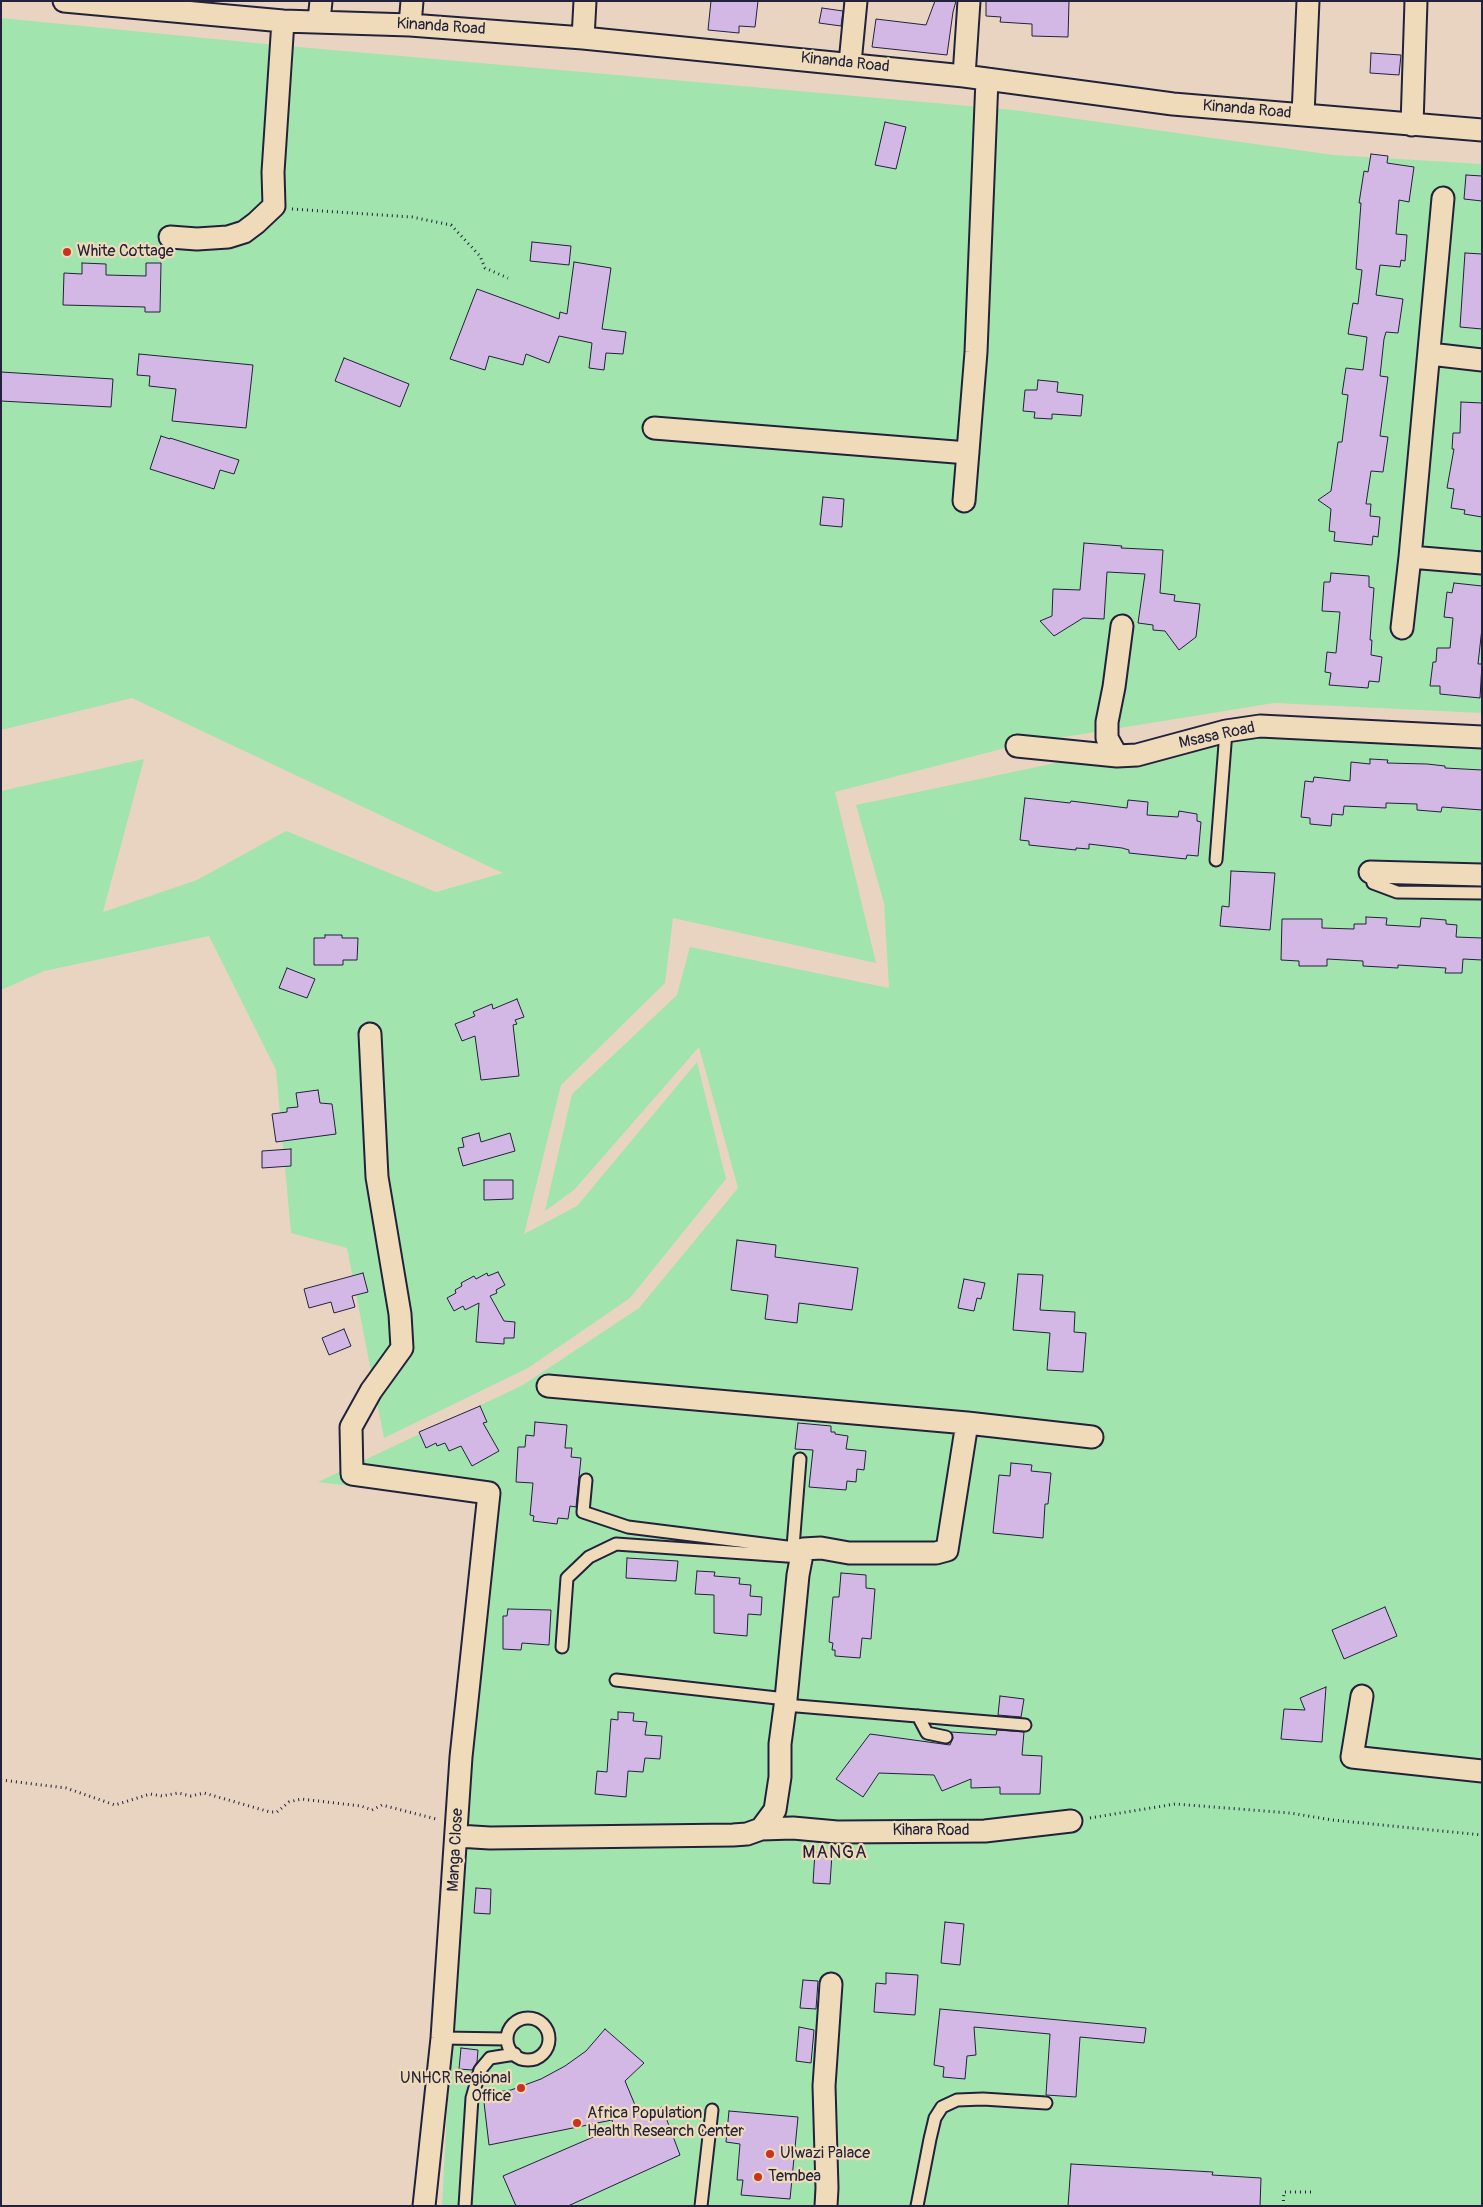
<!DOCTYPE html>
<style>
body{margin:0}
#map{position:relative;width:1483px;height:2207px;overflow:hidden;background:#e9d4c2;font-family:Pangolin,sans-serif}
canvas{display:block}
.frame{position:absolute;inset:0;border:2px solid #22223b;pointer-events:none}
</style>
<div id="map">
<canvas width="1483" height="2207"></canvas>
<div class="frame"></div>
</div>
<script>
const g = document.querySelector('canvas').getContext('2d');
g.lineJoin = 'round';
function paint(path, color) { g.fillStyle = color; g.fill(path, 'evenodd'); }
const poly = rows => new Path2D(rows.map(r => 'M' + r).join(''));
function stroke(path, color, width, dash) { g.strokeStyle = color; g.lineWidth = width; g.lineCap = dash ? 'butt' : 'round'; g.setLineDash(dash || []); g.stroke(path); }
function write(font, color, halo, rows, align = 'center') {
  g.font = font + ' Pangolin,sans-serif'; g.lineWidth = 4.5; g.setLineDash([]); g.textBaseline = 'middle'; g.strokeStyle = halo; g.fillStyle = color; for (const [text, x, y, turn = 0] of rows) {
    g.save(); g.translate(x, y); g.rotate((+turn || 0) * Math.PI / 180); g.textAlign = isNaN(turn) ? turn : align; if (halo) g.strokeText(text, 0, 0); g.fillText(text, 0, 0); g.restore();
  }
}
const green = poly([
 [1,18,276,45,1014,110,1333,155,1482,164,1482,713,1274,703,1021,744,835,792,876,963,673,918,665,983,561,1085,524,1234,577,1206,697,1062,726,1179,630,1298,528,1368,384,1438,347,1248,291,1233,276,1070,209,936,44,971,1,990,1,791,144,759,103,912,197,880,286,831,436,892,503,873,132,698,1,730],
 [1279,716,1482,725,1482,2206,442,2206,479,1502,318,1482,523,1385,639,1308,738,1188,699,1047,574,1190,545,1211,572,1094,677,995,690,947,889,988,884,903,856,805]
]);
const building = poly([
 [711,1,758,1,755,27,739,26,739,33,708,30,711,1],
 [935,1,956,1,953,12,947,55,872,47,876,19,926,25,935,1],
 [986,1,1069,1,1068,37,1032,36,1032,24,1000,22,1001,17,986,16,986,1],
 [822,8,843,11,841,26,819,23,822,8],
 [1371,53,1401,55,1399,75,1370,73,1371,53],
 [885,122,906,127,896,169,875,165,885,122],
 [1371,154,1388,156,1387,163,1414,167,1409,202,1399,200,1396,234,1407,235,1405,261,1401,260,1400,267,1380,265,1376,295,1403,299,1398,333,1386,332,1384,339,1380,376,1388,377,1380,436,1388,437,1383,472,1371,471,1366,504,1371,504,1370,516,1380,517,1378,537,1373,536,1372,545,1334,541,1335,532,1329,531,1331,509,1318,500,1331,491,1338,442,1342,442,1348,395,1342,394,1346,368,1363,370,1367,337,1348,334,1353,303,1358,304,1362,270,1356,269,1361,203,1359,203,1364,171,1368,172,1371,154],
 [1466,175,1482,176,1482,201,1464,199,1466,175],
 [532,242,571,246,569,265,530,261,532,242],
 [1465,253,1482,254,1482,329,1460,327,1465,253],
 [574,262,611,268,602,329,626,332,623,354,606,353,604,370,589,368,592,343,559,336,549,363,526,354,523,365,489,356,485,370,450,359,477,289,559,319,560,312,567,314,574,262],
 [82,263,106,264,106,275,146,276,146,263,161,263,160,312,145,312,145,307,63,305,64,273,82,274,82,263],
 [139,354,253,365,246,428,172,421,176,389,149,386,150,376,137,375,139,354],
 [344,358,409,384,400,407,335,381,344,358],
 [1,372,113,379,111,407,1,401,1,372],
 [1038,380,1058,382,1057,392,1083,395,1081,416,1052,414,1052,419,1034,418,1035,412,1023,411,1025,390,1037,390,1038,380],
 [1461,402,1482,403,1482,517,1464,514,1465,510,1451,508,1454,489,1447,488,1454,449,1452,449,1453,433,1460,433,1461,402],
 [161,436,170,439,170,438,239,460,234,474,220,470,214,489,150,469,161,436],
 [823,497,844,499,842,527,820,525,823,497],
 [1084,543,1122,546,1121,548,1163,550,1160,593,1175,595,1174,601,1200,604,1196,637,1179,650,1165,631,1153,630,1153,625,1138,623,1145,574,1107,572,1104,619,1083,618,1054,636,1040,621,1052,616,1053,589,1080,590,1084,543],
 [1331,573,1369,576,1369,587,1374,588,1370,640,1372,640,1371,655,1382,657,1379,682,1369,681,1368,688,1329,685,1331,673,1325,672,1327,652,1336,653,1340,612,1322,611,1324,582,1330,582,1331,573],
 [1454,583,1482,586,1482,628,1478,664,1482,664,1480,698,1440,694,1440,686,1430,686,1433,662,1436,662,1437,648,1450,648,1453,618,1444,617,1447,592,1452,593,1454,583],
 [1370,759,1388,760,1387,763,1427,764,1445,766,1445,768,1482,770,1482,810,1442,807,1441,812,1417,810,1417,804,1386,803,1386,808,1344,806,1343,815,1332,814,1331,826,1310,824,1310,818,1301,817,1305,781,1313,782,1314,777,1350,781,1351,762,1370,764,1370,759],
 [1025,798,1070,803,1071,801,1127,808,1128,800,1148,802,1147,815,1178,817,1179,811,1197,814,1197,821,1201,822,1198,856,1187,855,1186,859,1129,853,1129,850,1122,848,1089,844,1089,849,1076,848,1076,850,1029,845,1029,841,1020,840,1025,798],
 [1231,871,1275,873,1270,930,1220,926,1222,906,1229,907,1231,871],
 [1366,917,1387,918,1386,925,1420,927,1421,918,1446,920,1446,924,1457,925,1456,937,1482,938,1482,960,1463,959,1462,973,1445,973,1446,968,1398,965,1398,968,1363,966,1363,961,1327,959,1327,966,1299,966,1299,961,1281,960,1282,919,1322,919,1322,928,1354,929,1354,924,1366,924,1366,917],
 [325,935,342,935,342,938,358,938,357,960,343,960,343,965,314,965,314,938,325,938,325,935],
 [287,968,315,979,307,998,279,988,287,968],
 [517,999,524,1017,515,1020,517,1024,513,1025,519,1076,481,1080,475,1036,462,1041,455,1024,475,1016,473,1012,492,1004,493,1009,517,999],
 [318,1090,320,1103,332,1104,336,1134,276,1142,272,1114,287,1112,287,1108,298,1107,296,1093,318,1090],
 [479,1133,481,1142,510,1133,515,1151,463,1166,458,1148,464,1147,462,1138,479,1133],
 [291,1149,291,1166,262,1168,262,1151,291,1149],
 [484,1180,513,1180,513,1199,484,1200,484,1180],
 [737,1240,776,1245,775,1257,858,1268,852,1310,799,1303,797,1323,765,1319,768,1295,731,1290,737,1240],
 [498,1272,505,1285,496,1290,497,1293,490,1296,504,1321,515,1322,514,1338,504,1338,504,1344,476,1342,479,1303,465,1310,463,1306,454,1311,447,1298,456,1293,455,1290,462,1286,461,1283,474,1276,476,1279,487,1273,488,1276,498,1272],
 [363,1273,368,1292,352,1296,355,1307,334,1313,331,1302,309,1308,304,1289,363,1273],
 [1018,1274,1043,1275,1040,1310,1075,1312,1074,1332,1086,1333,1083,1372,1047,1370,1050,1333,1013,1330,1018,1274],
 [964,1279,985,1283,981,1299,977,1298,974,1311,958,1308,964,1279],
 [344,1329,351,1346,329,1355,322,1338,344,1329],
 [480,1406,487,1422,483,1423,499,1451,472,1466,461,1446,449,1451,445,1443,437,1446,436,1443,426,1448,419,1432,480,1406],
 [535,1422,567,1425,565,1448,572,1448,571,1457,581,1458,576,1507,570,1506,568,1519,558,1518,557,1524,533,1521,534,1516,530,1515,533,1483,516,1482,518,1447,525,1447,526,1435,534,1436,535,1422],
 [798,1423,831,1426,831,1432,835,1432,835,1434,848,1436,846,1449,866,1451,864,1470,857,1469,856,1482,847,1481,846,1490,809,1487,813,1450,795,1449,798,1423],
 [1011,1463,1032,1465,1031,1471,1051,1473,1048,1504,1045,1504,1043,1538,993,1533,999,1475,1010,1476,1011,1463],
 [627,1558,678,1561,676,1581,626,1578,627,1558],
 [697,1571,715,1572,714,1576,740,1578,739,1584,751,1585,750,1596,762,1597,761,1615,748,1614,747,1636,714,1633,714,1595,695,1594,697,1571],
 [841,1573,866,1575,866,1588,875,1589,871,1639,862,1638,860,1658,835,1656,835,1650,832,1650,833,1643,829,1642,833,1597,839,1597,841,1573],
 [1385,1607,1397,1636,1344,1659,1332,1630,1385,1607],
 [508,1609,551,1610,549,1645,522,1643,521,1650,503,1649,503,1616,507,1616,508,1609],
 [1326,1687,1322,1742,1281,1739,1284,1709,1305,1710,1300,1698,1326,1687],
 [1000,1696,1024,1699,1021,1717,998,1715,1000,1696],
 [618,1712,634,1713,633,1721,647,1722,645,1735,662,1736,660,1759,645,1758,643,1772,628,1771,626,1797,595,1794,597,1771,607,1772,611,1719,618,1720,618,1712],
 [997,1730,1024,1732,1022,1755,1042,1756,1040,1794,1000,1794,1000,1787,971,1788,971,1779,942,1791,934,1775,879,1773,863,1797,836,1779,870,1734,950,1745,953,1738,951,1732,996,1735,997,1730],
 [815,1852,832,1854,830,1884,813,1883,815,1852],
 [476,1888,491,1889,490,1914,474,1913,476,1888],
 [945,1922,964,1924,960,1965,941,1963,945,1922],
 [886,1973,918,1975,915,2015,874,2012,876,1983,886,1984,886,1973],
 [803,1980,818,1981,816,2009,800,2008,803,1980],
 [940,2009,1146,2028,1144,2043,1080,2037,1076,2097,1046,2095,1050,2034,974,2027,976,2055,967,2056,965,2079,943,2077,944,2067,934,2065,940,2009],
 [799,2027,814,2030,811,2063,796,2061,799,2027],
 [605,2029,644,2063,625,2081,640,2117,662,2107,680,2155,568,2206,516,2206,503,2176,614,2128,612,2120,489,2145,483,2094,511,2090,541,2079,565,2066,586,2051,605,2029],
 [461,2048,478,2050,477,2062,472,2070,459,2069,461,2048],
 [729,2111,798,2117,790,2199,741,2195,743,2180,737,2180,740,2144,726,2142,729,2111],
 [1071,2164,1213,2172,1212,2175,1261,2178,1260,2206,1068,2206,1071,2164]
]);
const path = poly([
 [292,209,412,217,451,225,480,256,485,268,508,278],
 [1,1780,66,1788,115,1805,150,1794,162,1796,178,1793,191,1796,204,1793,270,1812,277,1812,289,1802,301,1799,361,1806,372,1810,382,1805,436,1819],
 [1090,1818,1175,1804,1290,1813,1332,1820,1482,1835],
 [1283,2206,1284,2192,1314,2192]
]);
const lane = poly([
 [1216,860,1226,731],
 [1370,872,1373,883,1397,892,1482,893],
 [586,1480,583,1512,628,1527,803,1549],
 [793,1547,800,1459],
 [562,1647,567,1578,589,1557,616,1544,801,1557],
 [616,1680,786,1699],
 [785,1705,1025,1725],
 [918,1716,927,1733,946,1737],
 '507 2039a21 21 0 1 1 42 0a21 21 0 1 1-42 0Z',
 [442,2038,507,2039],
 [465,2206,472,2098,480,2070,490,2058,515,2054],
 [701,2206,712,2110],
 [917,2206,930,2139,935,2118,942,2107,957,2100,983,2099,1046,2103]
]);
const street = poly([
 [64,1,283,21,410,25,583,38,964,76,1173,104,1482,130],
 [319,21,321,1],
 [410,25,412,1],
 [583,38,585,1],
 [850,63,856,1],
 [964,76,969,1],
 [1303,115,1308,1],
 [1412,125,1416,1],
 [1443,198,1410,557,1482,563],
 [170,237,197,239,228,237,244,232,256,223,274,206,273,172,283,21],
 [1430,354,1482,360],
 [654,428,968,453],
 [964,501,976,352,987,79],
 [1122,626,1114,687,1107,722,1107,738,1117,756,1137,755,1226,731,1260,726,1482,737],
 [1402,628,1410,557],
 [1017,746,1117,756],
 [1370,872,1482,875],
 [370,1034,377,1177,400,1314,402,1348,371,1391,351,1427,352,1474,489,1493,461,1757,442,2038,424,2206],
 [548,1386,967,1423],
 [1362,1696,1352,1757,1482,1771],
 [761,1829,793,1828,837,1832,985,1831,1071,1821],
 [457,1836,490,1838,733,1835,747,1834,761,1829,775,1810,780,1777,780,1744,786,1699,798,1575,803,1549,821,1548,849,1553,936,1553,947,1550,967,1423,1092,1437],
 [826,2206,827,2188,824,2086,831,1984]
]);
const markers = [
 [67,252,5,"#c8321e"],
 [521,2088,5,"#c8321e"],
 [577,2123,5,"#c8321e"],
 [770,2154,5,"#c8321e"],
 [758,2177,5,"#c8321e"]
];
const streetNames = [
 ["Kinanda Road",441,27,4],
 ["Kinanda Road",845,63,6],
 ["Kinanda Road",1247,110,5],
 ["Msasa Road",1217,736,-12],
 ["Kihara Road",931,1831],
 ["Manga Close",456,1850,-87]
];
const poiNames = [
 ["White Cottage",77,252],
 ["UNHCR Regional",511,2079,"right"],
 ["Office",511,2097,"right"],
 ["Africa Population",587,2114],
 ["Health Research Center",587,2132],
 ["Ulwazi Palace",780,2154],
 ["Tembea",768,2177]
];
const neighbourhoodNames = [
 ["MANGA",835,1853]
];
paint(green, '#a2e4ae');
paint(building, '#d3b8e6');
stroke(building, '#22223b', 1);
stroke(lane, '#22223b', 15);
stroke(street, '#22223b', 25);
stroke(path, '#22223b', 3, [1, 4]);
stroke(lane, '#efdbb9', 11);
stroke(street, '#efdbb9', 21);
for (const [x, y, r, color] of markers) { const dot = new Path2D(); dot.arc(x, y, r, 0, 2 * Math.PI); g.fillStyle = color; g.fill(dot); stroke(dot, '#efdbb9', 2); }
write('16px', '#22223b', '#efdbb9', streetNames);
write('16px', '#22223b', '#efdbb9', poiNames, 'left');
g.letterSpacing = '1px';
write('18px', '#22223b', '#efdbb9', neighbourhoodNames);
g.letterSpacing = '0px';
</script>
